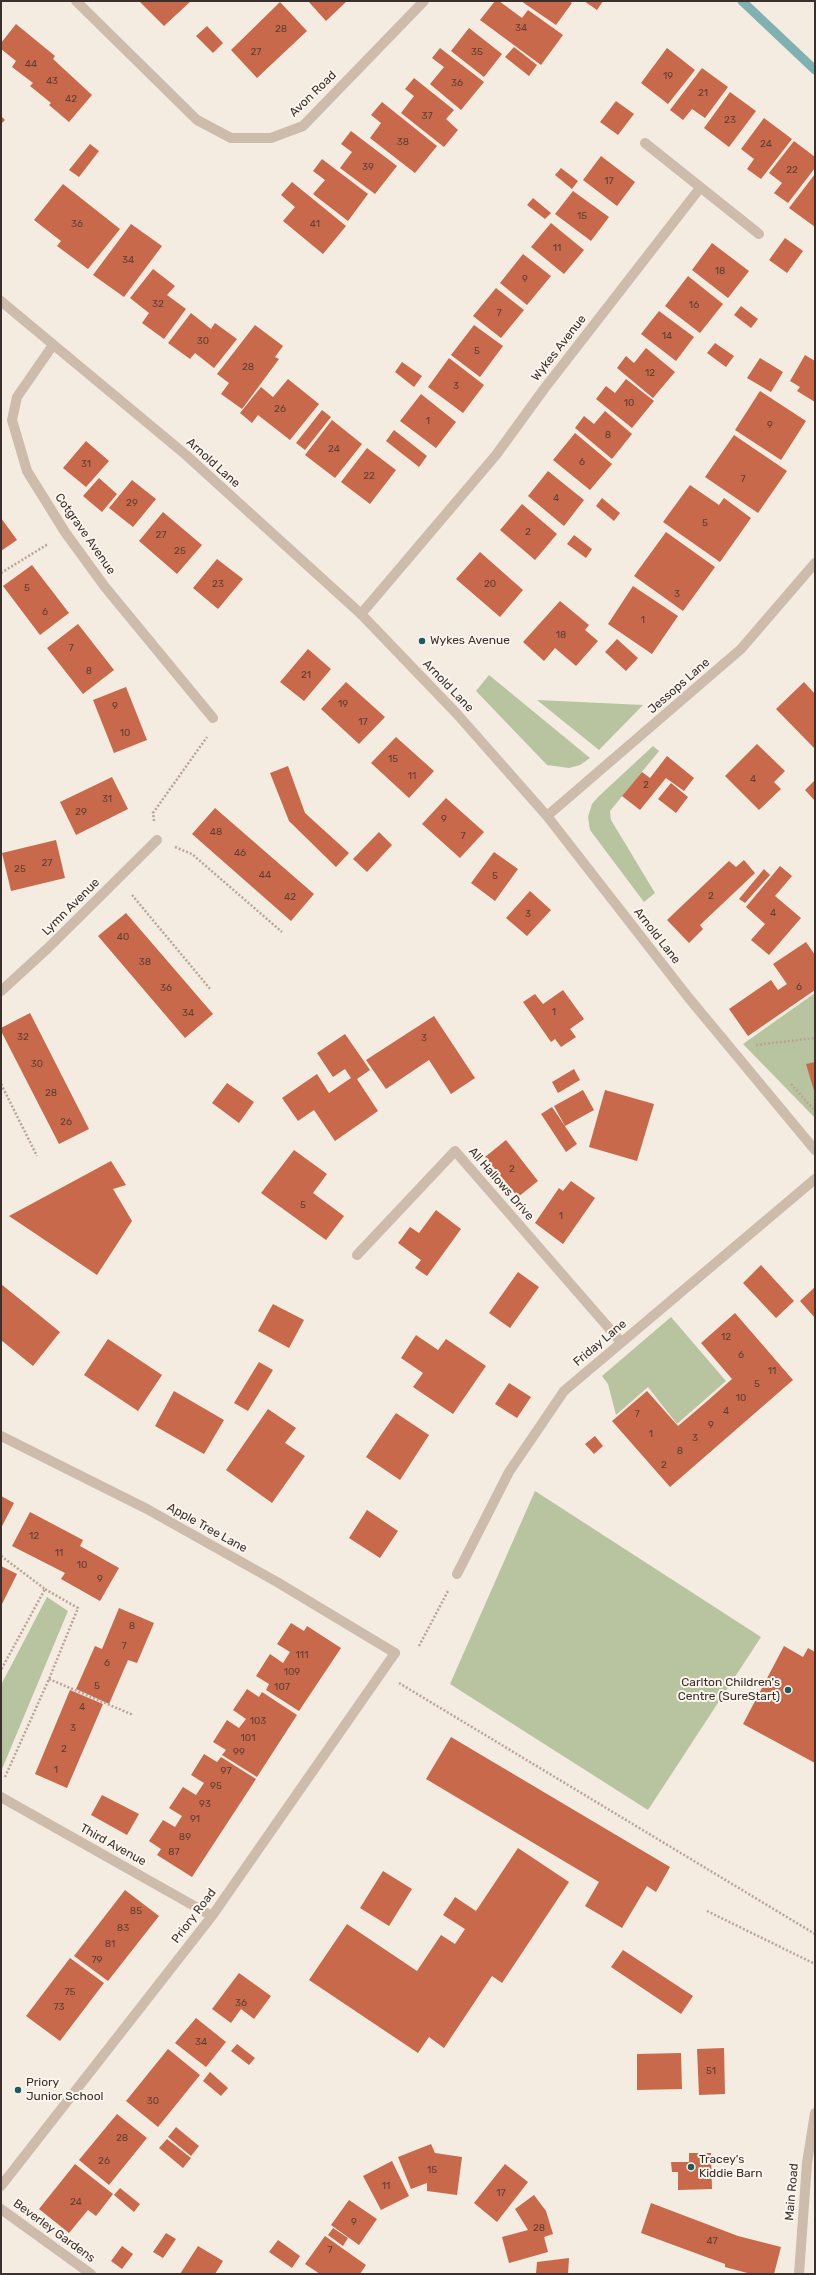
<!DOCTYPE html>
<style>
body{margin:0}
#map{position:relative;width:816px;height:2275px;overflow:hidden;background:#f4ebe1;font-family:Rubik,sans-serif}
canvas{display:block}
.frame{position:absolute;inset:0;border:2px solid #3b302b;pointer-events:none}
</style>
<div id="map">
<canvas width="816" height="2275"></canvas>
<div class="frame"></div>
</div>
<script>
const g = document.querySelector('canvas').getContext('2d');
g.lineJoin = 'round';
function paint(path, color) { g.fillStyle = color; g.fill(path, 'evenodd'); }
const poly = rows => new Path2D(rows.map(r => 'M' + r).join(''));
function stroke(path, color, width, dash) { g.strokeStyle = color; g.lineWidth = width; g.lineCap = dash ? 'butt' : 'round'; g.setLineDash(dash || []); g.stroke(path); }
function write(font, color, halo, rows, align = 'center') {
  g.font = font + ' Rubik,sans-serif'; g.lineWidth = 4; g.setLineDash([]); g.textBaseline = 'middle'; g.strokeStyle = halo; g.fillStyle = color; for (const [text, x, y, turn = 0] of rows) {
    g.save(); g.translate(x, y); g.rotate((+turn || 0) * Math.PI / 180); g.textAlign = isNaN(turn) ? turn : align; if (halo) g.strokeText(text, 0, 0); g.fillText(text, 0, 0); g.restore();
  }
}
const green = poly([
 [489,675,590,758,580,765,569,768,547,765,476,691],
 [537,700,643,705,599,750],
 [653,746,659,751,610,811,611,820,655,893,644,902,590,830,588,817,592,804,598,797],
 [815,993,815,1118,743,1044],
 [671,1317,726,1381,677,1424,648,1387,616,1415,608,1384,602,1376],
 [535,1491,761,1637,648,1810,450,1684],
 [47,1597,68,1611,2,1769,1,1685]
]);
const stream = poly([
 [742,1,815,70]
]);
const building = poly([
 [139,1,191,1,164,26],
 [308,1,347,1,326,21],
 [495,1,499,1,522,18,528,10,563,35,541,65,480,20],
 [521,1,569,1,572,3,556,25],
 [584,1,603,1,597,10],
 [280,2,307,31,257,78,231,50],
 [16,24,55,56,53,59,92,95,69,122,49,105,51,103,30,86,33,83,12,67,16,61,1,49,1,43],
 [207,26,223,43,213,53,196,36],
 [469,28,502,54,484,77,451,51],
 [514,47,537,65,529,76,505,57],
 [440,48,484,82,461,110,430,84,444,67,432,58],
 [667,48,695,70,668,104,641,83],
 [702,68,728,87,705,118,692,109,683,120,670,110],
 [414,78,454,110,446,119,458,130,444,147,401,113,414,96,405,89],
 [730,92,756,111,729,147,704,128],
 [616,101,634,114,618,135,600,122],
 [382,102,437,146,415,173,370,138,381,123,371,115],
 [1,116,5,120,1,124],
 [764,118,792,139,761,179,747,169,754,159,741,149],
 [351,131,397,166,375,194,340,168,352,152,341,144],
 [794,141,815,157,815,168,788,203,774,193,782,183,769,173],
 [90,144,99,151,79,177,69,170],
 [601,156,635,182,617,206,583,180],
 [322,159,368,194,348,221,313,194,325,180,313,171],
 [561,168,578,181,572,189,555,175],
 [815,174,815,227,789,208],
 [292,182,346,226,323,254,283,221,295,207,281,195],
 [63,184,120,229,88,269,57,246,61,241,34,220],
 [573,191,609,217,591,241,555,214],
 [533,198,551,213,545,219,527,205],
 [551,223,584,250,564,274,531,247],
 [131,224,162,246,124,297,93,275],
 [785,238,803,251,787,273,769,260],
 [712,243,749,271,728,298,692,270],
 [523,254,551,276,527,305,500,283],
 [153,269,175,286,167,295,186,309,164,339,142,323,149,313,130,298],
 [688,276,723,304,700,333,665,306],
 [496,288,524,310,501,338,473,316],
 [741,306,758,319,751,328,734,315],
 [659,311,694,337,676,361,641,334],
 [191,313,211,329,215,323,237,339,214,368,195,353,190,359,168,343],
 [255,325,283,346,275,357,279,359,242,409,221,394,229,383,217,374],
 [474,325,503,346,480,377,451,355],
 [715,343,734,356,726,367,707,353],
 [646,348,675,372,653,398,617,368,626,356,634,363],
 [805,355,815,361,815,402,797,391,800,387,790,381],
 [449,358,484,385,463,413,428,387],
 [760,358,783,372,771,392,747,378],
 [402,362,422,376,414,387,395,372],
 [288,379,319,404,290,440,258,415,252,423,240,413,261,387,273,397],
 [626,379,654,401,632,428,596,399,606,386,615,393],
 [760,391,806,421,781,460,735,430],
 [421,394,456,422,436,448,400,421],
 [322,410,331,417,305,450,296,443],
 [605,411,632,434,612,459,575,428,584,416,594,424],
 [332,420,362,444,335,478,305,455],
 [394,430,427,456,419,467,386,441],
 [575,433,612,464,590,490,553,460],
 [734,435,787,471,758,513,705,477],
 [86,441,109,461,86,487,63,468],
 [367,448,396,470,370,504,341,482],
 [548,471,584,500,564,526,528,496],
 [99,478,117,494,102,512,83,496],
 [132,480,156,499,133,527,109,508],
 [690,485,719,505,724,498,751,518,720,562,663,522],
 [602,498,620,513,614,521,596,506],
 [522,504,557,534,535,560,500,530],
 [163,512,202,545,177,574,139,541],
 [1,518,17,540,1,551],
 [666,532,715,567,683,611,634,576],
 [574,535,592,549,586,558,567,544],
 [480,552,523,590,500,617,456,579],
 [217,559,243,579,218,609,193,588],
 [32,565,69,613,40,635,3,586],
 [633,586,678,616,652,654,608,624],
 [560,601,589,625,585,630,598,641,576,666,555,648,544,661,523,642],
 [78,624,114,670,83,694,47,648],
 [617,639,638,658,626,671,605,652],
 [308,649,331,669,304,701,280,682],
 [346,682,385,717,359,744,321,709],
 [804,682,815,694,815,749,776,709],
 [126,687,147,740,114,753,93,700],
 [396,737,434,771,409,798,371,763],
 [757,744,785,771,774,782,781,789,759,810,725,776],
 [667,756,694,778,684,791,666,778,640,810,622,796,642,772,650,778],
 [288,766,305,813,349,853,336,867,289,821,270,773],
 [112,777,128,809,76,835,60,802],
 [815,780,815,801,805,790],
 [671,783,688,797,676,813,658,799],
 [446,798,484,832,460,858,422,824],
 [215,808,314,894,291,921,192,834],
 [379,832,392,845,367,872,353,859],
 [56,840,65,878,11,891,2,853],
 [494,852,518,869,495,901,471,883],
 [744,860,755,873,700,925,703,929,689,943,667,920,729,861,736,867],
 [780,866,792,876,775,896,801,918,769,955,751,940,765,924,746,907],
 [764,869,770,875,745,903,739,899],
 [530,891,551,910,527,936,506,918],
 [126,913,213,1014,185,1038,98,936],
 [806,942,815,955,815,990,748,1036,729,1009,771,980,778,990,787,984,773,964],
 [563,990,584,1019,570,1029,576,1037,561,1047,555,1039,551,1042,523,1002,535,994,543,1004],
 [30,1013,89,1129,59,1144,1,1031,1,1028],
 [434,1016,475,1078,451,1094,429,1060,386,1089,366,1060],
 [345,1034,370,1070,357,1079,378,1111,335,1141,314,1110,298,1121,282,1098,317,1074,329,1093,351,1078,345,1069,333,1077,317,1053],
 [815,1062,815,1094,806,1064],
 [574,1069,580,1080,558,1093,552,1082],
 [227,1083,254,1102,239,1123,212,1103],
 [583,1090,594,1110,565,1126,554,1106],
 [605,1090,654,1104,637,1161,589,1147],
 [552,1107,577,1144,566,1152,541,1114],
 [506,1140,538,1181,518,1197,485,1157],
 [294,1150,327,1174,313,1193,344,1216,326,1240,261,1193],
 [111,1161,126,1185,113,1189,132,1221,97,1275,9,1216],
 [571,1181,595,1198,563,1244,535,1223,559,1188,563,1191],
 [436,1210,461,1229,427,1276,415,1268,421,1260,398,1243,410,1227,419,1233],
 [761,1265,794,1301,776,1318,743,1283],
 [518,1272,539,1287,510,1328,489,1313],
 [1,1284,60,1332,33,1366,1,1340],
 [815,1287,815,1318,800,1301],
 [273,1304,304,1320,289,1348,258,1331],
 [735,1313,793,1380,670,1487,612,1421,647,1391,678,1426,705,1403,732,1379,701,1343],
 [416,1335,438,1350,446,1339,486,1366,453,1414,413,1387,423,1373,401,1358],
 [108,1339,162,1375,138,1411,84,1375],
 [259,1362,273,1370,248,1411,234,1403],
 [509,1383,531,1397,517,1418,495,1404],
 [174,1391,224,1420,204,1454,155,1426],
 [268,1409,296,1428,285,1443,305,1456,272,1503,226,1470],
 [396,1413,429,1435,400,1480,366,1457],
 [595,1436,603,1446,594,1454,585,1444],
 [1,1496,14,1503,1,1528],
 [367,1510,398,1531,380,1558,349,1538],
 [30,1512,83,1540,80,1546,119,1568,100,1601,61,1579,65,1573,12,1546],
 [1,1566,17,1574,1,1606],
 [119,1608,154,1623,137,1663,128,1660,109,1704,76,1689,95,1646,102,1649],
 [291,1623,304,1631,307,1626,341,1648,299,1711,266,1690,269,1684,256,1676,270,1654,283,1663,290,1652,277,1644],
 [784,1646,803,1657,808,1648,815,1652,815,1763,743,1724],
 [247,1689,259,1697,262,1692,297,1715,257,1777,222,1755,226,1750,213,1742,227,1720,239,1728,246,1719,233,1710],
 [70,1690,103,1704,67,1788,35,1774],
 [451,1737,670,1867,656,1892,647,1886,622,1928,585,1906,599,1882,426,1779],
 [204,1754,217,1762,221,1757,256,1779,192,1877,157,1855,161,1849,149,1841,163,1820,175,1827,182,1816,169,1808,183,1787,196,1795,204,1783,191,1775],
 [102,1795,139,1814,127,1835,91,1815],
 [518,1848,569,1882,502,1983,492,1976,444,2048,429,2037,418,2053,309,1980,347,1924,417,1971,441,1935,455,1944,465,1929,443,1915,455,1897,476,1911],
 [383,1871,412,1889,389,1926,360,1908],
 [125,1890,159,1916,108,1981,74,1956],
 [623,1950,693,1996,681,2014,611,1967],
 [70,1958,104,1983,60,2041,26,2016],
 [239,1973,271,1996,254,2019,241,2009,231,2023,212,2009],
 [196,2018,226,2042,206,2067,175,2043],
 [237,2044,255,2058,249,2065,231,2051],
 [724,2048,725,2094,699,2095,697,2049],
 [168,2049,200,2075,158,2127,126,2101],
 [681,2053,682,2089,637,2090,637,2054],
 [210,2072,228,2088,221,2096,203,2081],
 [117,2114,147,2138,109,2185,79,2160],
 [176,2127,199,2146,191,2156,168,2137],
 [167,2139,191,2158,183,2168,159,2148],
 [431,2144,435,2153,462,2157,457,2195,427,2191,427,2183,411,2189,398,2157],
 [689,2153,711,2153,712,2189,678,2190,678,2172,672,2172,671,2162,689,2162],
 [392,2161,409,2196,381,2210,363,2176],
 [75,2164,113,2194,96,2216,88,2210,69,2233,39,2209],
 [505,2164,528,2182,497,2222,474,2203],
 [120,2188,140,2204,134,2212,114,2195],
 [534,2195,546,2211,553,2234,544,2237,548,2252,509,2263,502,2237,528,2230,515,2209],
 [349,2200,377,2219,359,2245,331,2225],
 [651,2203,738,2236,781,2247,774,2274,751,2274,725,2267,725,2264,641,2233],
 [333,2228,348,2238,343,2246,328,2235],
 [166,2233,176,2239,163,2258,153,2252],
 [325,2236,366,2265,360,2274,320,2274,305,2264],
 [278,2240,300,2256,292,2268,269,2252],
 [122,2246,133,2254,122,2269,111,2261],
 [198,2246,223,2261,215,2274,180,2274],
 [569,2258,568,2274,536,2274,537,2262]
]);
const path = poly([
 [1,573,48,544],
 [154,821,153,813,207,737],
 [175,847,192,854,282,932],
 [132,895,211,990],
 [756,1045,815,1038],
 [1,1084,37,1156],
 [791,1084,815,1111],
 [1,1556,45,1589,1,1670],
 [419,1646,448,1591],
 [49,1679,133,1715],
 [399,1683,815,1934],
 [5,1777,49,1679,78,1608,45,1589],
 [707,1911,815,1964]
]);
const service = poly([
 [357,1255,455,1151,621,1342],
 [1,1436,147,1509,277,1582,395,1653]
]);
const minor = poly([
 [76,1,197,120,231,138,271,138,303,126,424,1],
 [645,143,759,234],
 [53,345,17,397,12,420,27,471,65,532,105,587,213,718],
 [361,614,496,455,544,389,700,188],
 [547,816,741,649,815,563],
 [1,991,48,948,157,840],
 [457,1574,509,1472,564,1391,815,1179],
 [1,1797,212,1916],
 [1,2186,212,1916,395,1653],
 [1,2209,91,2274]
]);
const tertiary = poly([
 [1,301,186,455,361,614,457,714,547,816,688,997,815,1150],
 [799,2274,807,2163,815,2113]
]);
const markers = [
 [422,641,4,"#1f5a5e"],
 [788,1690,4,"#1f5a5e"],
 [18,2090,4,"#1f5a5e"],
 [691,2167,4,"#1f5a5e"]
];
const numberNames = [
 ["34",521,28],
 ["28",281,29],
 ["27",256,52],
 ["35",477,52],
 ["44",31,64],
 ["19",668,76],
 ["43",52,81],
 ["36",457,83],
 ["21",703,93],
 ["42",71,99],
 ["37",427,116],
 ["23",730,120],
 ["38",403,142],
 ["24",766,144],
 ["39",368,167],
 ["22",792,170],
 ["17",609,181],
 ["15",582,216],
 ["36",77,224],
 ["41",315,224],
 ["11",557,248],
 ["34",128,260],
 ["18",720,271],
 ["9",525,279],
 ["32",158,304],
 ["16",694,305],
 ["7",499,313],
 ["14",667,336],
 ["30",203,341],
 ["5",477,351],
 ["28",248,367],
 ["12",650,373],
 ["3",456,386],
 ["10",629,403],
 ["26",280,409],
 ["1",428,421],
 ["9",770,425],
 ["8",608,435],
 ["24",334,449],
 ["6",582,462],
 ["31",86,464],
 ["22",369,476],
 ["7",743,479],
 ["4",556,498],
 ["29",132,503],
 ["5",705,523],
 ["2",528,532],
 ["27",161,535],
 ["25",180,551],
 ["23",218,584],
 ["20",490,584],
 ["5",27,588],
 ["3",677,594],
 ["6",45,612],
 ["1",643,620],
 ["18",561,635],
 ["7",71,648],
 ["8",89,671],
 ["21",306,675],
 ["19",343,704],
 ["9",115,706],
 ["17",363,722],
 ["10",125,733],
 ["15",393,759],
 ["11",412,776],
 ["4",753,779],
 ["2",646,785],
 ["31",107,799],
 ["29",81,812],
 ["9",444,819],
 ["48",216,832],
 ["7",463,836],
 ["46",240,853],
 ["27",47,863],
 ["25",20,869],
 ["44",265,875],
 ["5",495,876],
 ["2",711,896],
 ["42",290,897],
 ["4",773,913],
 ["3",528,914],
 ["40",123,937],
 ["38",145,962],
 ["6",799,987],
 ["36",166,988],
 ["1",554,1012],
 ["34",188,1013],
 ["32",23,1037],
 ["3",424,1038],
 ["30",37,1064],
 ["28",51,1093],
 ["26",66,1122],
 ["2",512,1169],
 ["5",303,1205],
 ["1",561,1216],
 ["12",726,1337],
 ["6",741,1355],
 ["11",772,1371],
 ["5",757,1384],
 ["10",741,1398],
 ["4",726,1411],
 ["7",637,1414],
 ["9",711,1425],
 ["1",651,1434],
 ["3",695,1438],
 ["8",680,1451],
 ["2",664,1465],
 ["12",34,1536],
 ["11",59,1553],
 ["10",82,1565],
 ["9",100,1579],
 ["8",132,1626],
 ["7",124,1646],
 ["111",302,1655],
 ["6",107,1663],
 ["109",292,1672],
 ["5",97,1686],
 ["107",282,1687],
 ["4",82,1707],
 ["103",258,1721],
 ["3",73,1728],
 ["101",248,1738],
 ["2",64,1749],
 ["99",239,1752],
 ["1",56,1770],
 ["97",226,1771],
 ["95",216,1786],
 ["93",205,1804],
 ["91",195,1819],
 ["89",185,1837],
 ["87",174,1852],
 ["85",136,1911],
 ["83",123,1928],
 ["81",110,1944],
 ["79",97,1960],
 ["75",70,1992],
 ["36",241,2003],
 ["73",59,2007],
 ["34",201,2042],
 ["51",711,2071],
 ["30",153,2101],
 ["28",122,2138],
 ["26",104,2161],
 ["15",432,2170],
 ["11",386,2186],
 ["17",501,2193],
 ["24",76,2202],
 ["9",354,2222],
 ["28",539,2228],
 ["47",712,2241],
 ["7",330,2250]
];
const streetNames = [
 ["Avon Road",313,94,-44],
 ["Wykes Avenue",559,348,-52],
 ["Arnold Lane",213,463,42],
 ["Cotgrave Avenue",85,534,55],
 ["Arnold Lane",448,686,46],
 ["Jessops Lane",679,686,-41],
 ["Lymn Avenue",71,907,-45],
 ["Arnold Lane",657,936,52],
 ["All Hallows Drive",501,1184,49],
 ["Friday Lane",600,1343,-40],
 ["Apple Tree Lane",207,1528,29],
 ["Third Avenue",113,1845,29],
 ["Priory Road",194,1916,-53],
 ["Main Road",792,2192,-85],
 ["Beverley Gardens",54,2231,36]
];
const poiNames = [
 ["Wykes Avenue",430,641],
 ["Carlton Children's",780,1683,"right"],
 ["Centre (SureStart)",780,1697,"right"],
 ["Priory",26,2083],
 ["Junior School",26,2097],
 ["Tracey's",699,2160],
 ["Kiddie Barn",699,2174]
];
paint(green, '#b8c4a0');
stroke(stream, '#7fb0b2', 9);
paint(building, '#c8694b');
stroke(path, '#b9a596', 2.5, [2, 2]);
stroke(service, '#cdbbac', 10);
stroke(minor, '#cdbbac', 10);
stroke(tertiary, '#cdbbac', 10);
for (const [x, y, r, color] of markers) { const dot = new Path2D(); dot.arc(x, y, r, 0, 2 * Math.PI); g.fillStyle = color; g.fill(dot); stroke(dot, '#fbf5ee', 1.5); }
write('10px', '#5e3e33', null, numberNames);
write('12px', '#3b302b', '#fbf5ee', streetNames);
write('12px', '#3b302b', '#fbf5ee', poiNames, 'left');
</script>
